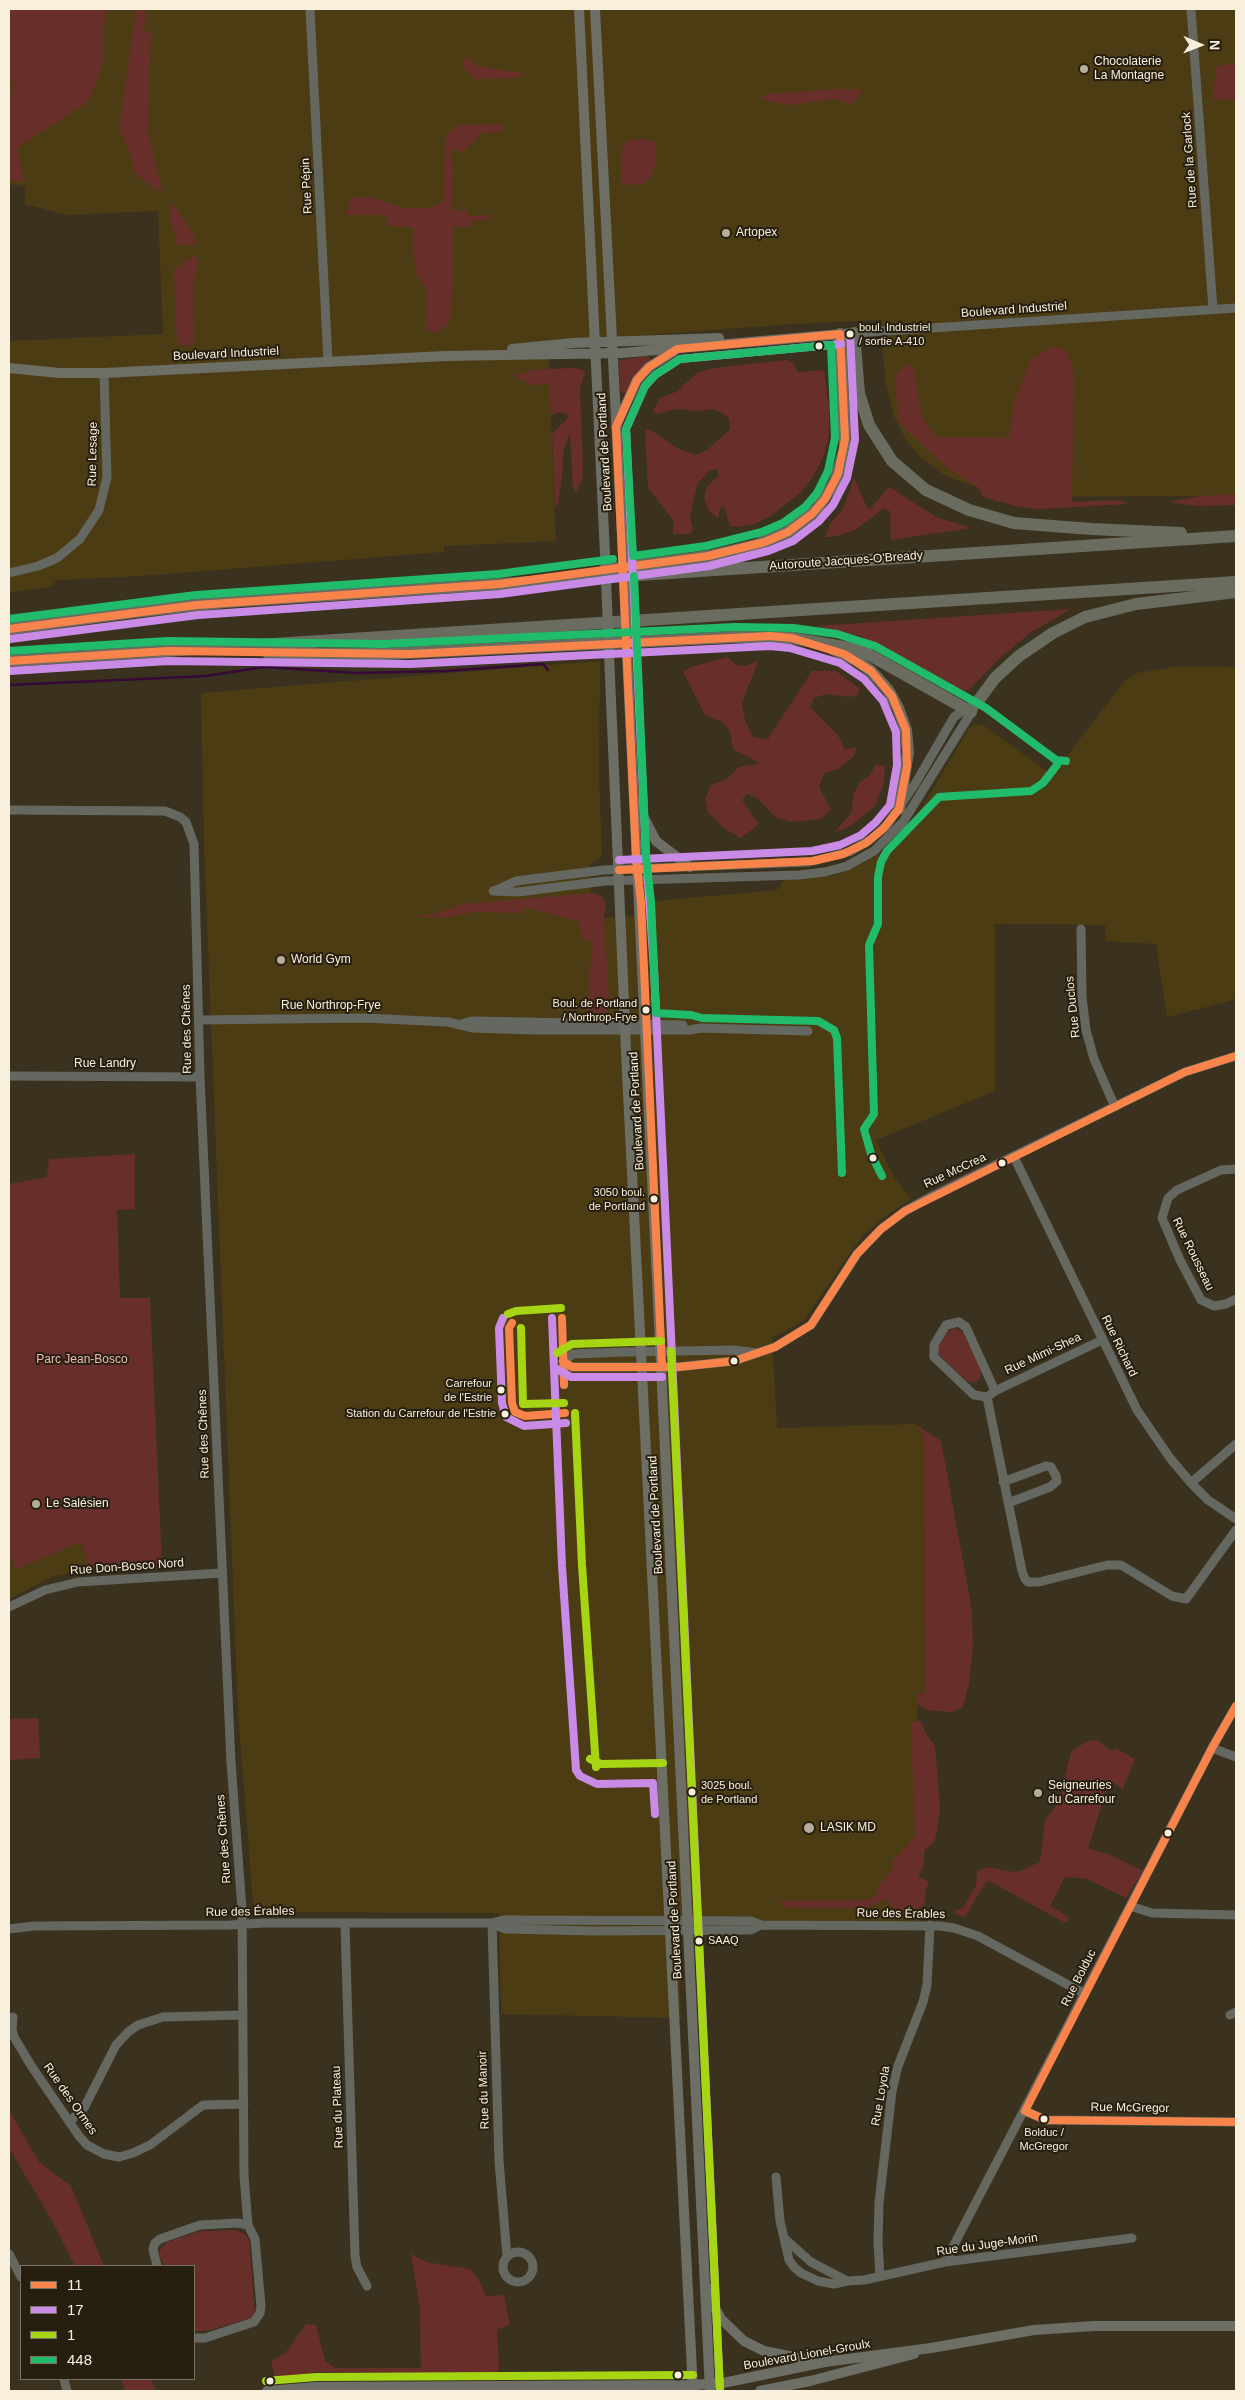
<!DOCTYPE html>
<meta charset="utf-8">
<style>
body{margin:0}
#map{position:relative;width:1245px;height:2400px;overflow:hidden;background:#3a321f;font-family:Arial,sans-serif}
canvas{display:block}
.frame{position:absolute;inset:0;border:10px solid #f8efdc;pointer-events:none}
.legend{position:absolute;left:20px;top:2265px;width:175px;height:115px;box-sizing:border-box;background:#261f10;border:1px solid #7a7262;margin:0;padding:6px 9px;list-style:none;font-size:15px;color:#f8efdc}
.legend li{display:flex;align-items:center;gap:10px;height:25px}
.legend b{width:25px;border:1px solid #7a7262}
.north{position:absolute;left:1175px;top:20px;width:50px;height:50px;-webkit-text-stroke:4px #261f10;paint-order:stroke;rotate:91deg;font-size:14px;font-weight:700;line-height:20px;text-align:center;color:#f8efdc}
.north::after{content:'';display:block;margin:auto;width:18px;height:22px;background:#f8efdc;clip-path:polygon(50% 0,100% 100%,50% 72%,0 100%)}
</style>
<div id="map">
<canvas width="1245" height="2400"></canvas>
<div class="frame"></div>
<ul class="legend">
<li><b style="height:6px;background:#f8844c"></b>11</li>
<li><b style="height:6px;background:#ca8be6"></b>17</li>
<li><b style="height:6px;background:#a6d514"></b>1</li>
<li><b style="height:6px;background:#20bc6c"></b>448</li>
</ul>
<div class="north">N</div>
</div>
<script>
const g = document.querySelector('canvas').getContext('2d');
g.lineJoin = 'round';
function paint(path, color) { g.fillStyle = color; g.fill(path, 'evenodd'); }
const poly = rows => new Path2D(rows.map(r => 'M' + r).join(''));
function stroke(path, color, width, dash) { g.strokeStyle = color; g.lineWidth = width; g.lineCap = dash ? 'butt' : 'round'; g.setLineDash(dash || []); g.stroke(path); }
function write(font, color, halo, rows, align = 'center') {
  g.font = font + ' Arial,sans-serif'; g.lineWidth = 4; g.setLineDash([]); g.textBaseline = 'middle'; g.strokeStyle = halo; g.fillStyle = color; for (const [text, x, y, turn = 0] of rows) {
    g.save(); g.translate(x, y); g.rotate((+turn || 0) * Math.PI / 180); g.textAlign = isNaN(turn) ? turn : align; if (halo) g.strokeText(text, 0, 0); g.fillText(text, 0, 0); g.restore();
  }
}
const built = poly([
 [9,9,1236,9,1236,494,1200,496,1022,497,966,484,941,473,920,457,906,440,893,414,885,381,881,320,793,324,548,342,556,541,444,546,444,552,140,576,57,580,51,587,9,592,9,341,163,334,158,211,66,215,25,204,25,187,9,184],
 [600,661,599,778,602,857,590,864,591,896,603,918,653,915,656,901,777,890,784,880,832,876,858,866,881,853,912,824,969,728,974,725,980,724,986,727,1052,775,1125,681,1137,673,1180,666,1236,667,1236,980,1234,1000,1167,1017,1156,944,1106,941,1105,925,995,924,995,1091,876,1140,894,1177,911,1199,884,1217,862,1236,804,1320,772,1338,777,1428,915,1424,924,1438,925,1694,917,1694,920,1925,677,1926,681,2018,501,2014,499,1913,259,1912,253,1903,238,1712,204,844,201,693],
 [9,1384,16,1386,91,1569,54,1576,9,1599]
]);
const green = poly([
 [9,9,106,9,104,26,104,61,89,101,17,148,24,183,9,180,9,104,13,84,9,72],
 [136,9,146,9,144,31,151,31,148,133,162,190,159,192,135,173,128,148,119,129],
 [466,55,477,66,528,74,513,78,475,79,463,67],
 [1236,63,1236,99,1213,100,1216,66],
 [838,89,863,90,857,100,849,104,833,99,791,105,763,100,762,97,768,94],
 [502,124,503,127,501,132,482,133,462,152,452,149,450,154,453,163,452,211,468,210,468,216,494,215,490,219,471,221,471,226,453,227,453,288,451,317,446,325,437,333,427,330,425,327,427,290,415,273,413,229,410,227,387,226,387,215,345,215,346,211,349,209,350,198,368,197,405,208,420,209,439,205,443,201,446,138,450,131,458,125],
 [648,139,656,143,656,159,652,176,643,184,631,185,622,182,621,151,628,140],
 [172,203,194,234,195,245,177,245,169,212],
 [194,255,199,262,193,286,194,345,182,346,177,341,174,273,176,268],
 [1053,346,1060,348,1067,353,1074,373,1072,502,1120,500,1127,504,1038,509,1015,506,983,497,979,488,951,471,899,423,895,386,897,373,909,364,914,367,921,414,933,435,942,437,1009,438,1014,403,1030,360],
 [648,356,651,360,626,393,622,393,620,390,619,360],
 [787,360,793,363,798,372,824,370,829,409,829,434,824,455,813,477,801,492,772,515,755,524,738,527,730,526,724,506,720,508,718,518,709,511,704,498,707,486,719,476,717,469,709,471,698,483,693,501,690,518,693,530,690,534,673,534,674,521,648,488,645,430,649,429,679,449,695,455,707,450,730,429,729,419,723,413,712,409,700,411,676,409,657,414,653,411,660,398,676,392,697,373,713,368],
 [573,368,581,369,585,372,580,389,583,468,582,480,576,492,573,488,570,433,563,452,563,469,558,505,555,506,552,434,568,418,566,414,560,412,551,415,549,384,530,385,512,374,528,373,531,370],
 [854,478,866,505,870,509,889,487,936,517,971,528,891,540,890,511,883,509,855,530,833,537,825,537,830,524,843,509],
 [1236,494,1236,505,1198,506,1170,502,1200,496],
 [1071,609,1030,633,999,659,969,690,963,691,860,636,817,626],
 [728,657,736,665,745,666,758,661,742,703,745,720,753,737,768,739,812,671,836,671,859,688,858,695,849,697,826,694,814,698,810,707,838,735,845,750,857,747,854,756,838,769,824,773,819,787,831,810,820,819,793,822,776,818,757,798,747,794,742,800,759,824,741,838,725,829,708,812,705,799,711,785,727,779,739,767,760,763,733,749,730,731,722,722,705,715,683,672,691,667],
 [876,764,885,766,884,783,875,806,849,827,835,832,852,812,853,795,859,783,870,775],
 [594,893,604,898,606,908,604,917,609,997,606,1012,600,1014,590,1013,584,1006,588,1005,592,941,585,941,579,929,580,922,525,907,522,913,473,912,450,917,411,917,437,913,464,904],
 [135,1154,135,1209,117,1210,120,1298,150,1298,162,1567,91,1569,80,1542,16,1569,9,1551,9,1388,13,1386,9,1387,9,1184,47,1177,49,1159],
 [955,1328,963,1332,981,1370,980,1378,975,1382,968,1382,939,1355,938,1348,948,1331],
 [915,1424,941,1441,972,1611,973,1647,969,1683,963,1707,952,1712,927,1710,917,1704,917,1694,925,1693,924,1438],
 [38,1718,40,1758,9,1760,9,1719],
 [919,1721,922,1723,925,1732,935,1746,940,1808,936,1836,934,1842,924,1851,924,1865,917,1877,926,1880,929,1884,925,1891,925,1903,922,1907,910,1910,893,1910,888,1899,865,1908,791,1908,782,1906,780,1903,783,1901,867,1900,878,1894,877,1888,893,1867,892,1862,915,1836,911,1725,913,1722],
 [1098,1740,1110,1751,1116,1748,1135,1759,1123,1789,1114,1783,1105,1787,1104,1798,1088,1848,1108,1854,1143,1871,1126,1898,1087,1879,1068,1877,1064,1879,1050,1906,1069,1917,1066,1923,989,1881,986,1882,965,1917,955,1914,955,1911,964,1907,976,1885,977,1871,988,1867,1013,1872,1020,1871,1040,1862,1045,1820,1059,1802,1071,1752,1087,1741],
 [9,2110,39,2162,71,2186,104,2266,75,2266,51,2219,9,2148],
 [236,2230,245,2234,249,2240,255,2313,251,2318,206,2331,194,2331,194,2266,164,2266,159,2253,162,2247,167,2242,201,2231],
 [411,2254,426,2262,470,2269,478,2279,486,2296,504,2295,510,2324,497,2330,499,2370,494,2374,315,2372,291,2378,275,2377,271,2362,286,2352,306,2324,316,2325,325,2361,336,2368,421,2368,420,2310],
 [121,2379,151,2379,156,2391,125,2391]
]);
const stream = poly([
 [9,685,206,676,264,667,357,673,446,671,543,664,548,670]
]);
const minor = poly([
 [310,9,328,362],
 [1191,9,1213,309],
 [854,333,1236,308],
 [9,573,38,566,57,558,80,539,99,510,107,477,104,373],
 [9,810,165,811,180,817,186,822,194,844,200,1077,231,1762,242,1909,244,2176,248,2225,255,2239,261,2306,260,2313,254,2322,205,2338,194,2338],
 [496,890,516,881,604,870,809,862,849,852,870,840,887,825,915,784,954,717,969,707],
 [493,891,518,892,605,881,799,875,825,872,847,866,874,851,903,822,974,708],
 [1081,929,1082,997,1086,1030,1094,1059,1115,1107],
 [199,1020,364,1018,448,1022,473,1028,535,1030,690,1030,700,1028,808,1031],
 [462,1024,472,1021,683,1025],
 [9,1076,200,1077],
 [1014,1157,1137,1410,1170,1458,1191,1483,1208,1500,1236,1519],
 [1236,1169,1221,1170,1177,1190,1168,1198,1162,1218,1180,1260,1201,1300,1214,1306,1226,1304,1236,1299],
 [1102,1340,995,1391,987,1397,1022,1571,1025,1579,1028,1582,1039,1582,1107,1565,1121,1565,1172,1596,1186,1599,1236,1530],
 [757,1353,734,1350,625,1352,573,1354,563,1361,572,1367,678,1367,734,1361,775,1347,811,1325,857,1254,881,1229,905,1211,930,1197,1185,1072,1236,1056],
 [987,1397,974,1395,934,1357,934,1345,946,1325,959,1322,966,1327,995,1391],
 [1003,1482,1046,1466,1051,1467,1056,1476,1057,1481,1050,1487,1008,1503],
 [1191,1483,1236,1444],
 [9,1607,45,1590,78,1582,222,1573],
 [1212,1748,1236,1757],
 [1130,1906,1152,1913,1236,1915],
 [492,1923,499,2161,507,2256],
 [345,1924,355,2256,357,2267,367,2286],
 [492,1924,506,1929,594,1931,751,1930,761,1925],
 [9,1929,34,1926,230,1925,263,1923,492,1923,505,1920,751,1921,761,1925,940,1926,954,1928,978,1936,1085,1994],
 [1230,2015,1236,2012],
 [13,2017,12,2030,14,2037,32,2067,79,2136,87,2145,104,2154,119,2157,133,2153,150,2145,203,2105,244,2104],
 [1025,2111,1046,2120,1236,2122],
 [69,2122,84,2108,116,2045,128,2032,138,2025,163,2017,243,2015],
 [776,2177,780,2221,784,2238,789,2260,794,2267,801,2273,818,2281,834,2284,847,2281,811,2262,784,2238],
 '503 2267a15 15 0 1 1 30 0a15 15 0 1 1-30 0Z',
 [9,2254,21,2277],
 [945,2262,1212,1748,1236,1706],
 [157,2266,153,2249,155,2243,160,2239,200,2225,238,2223,248,2225],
 [880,2276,878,2242,879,2203,892,2091,898,2066,923,2002,927,1985,930,1925],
 [847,2281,864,2280,945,2262,1132,2238],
 [64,2379,67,2391]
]);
const major = poly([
 [579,9,605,554],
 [595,9,623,554],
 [512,349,573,343,719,338],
 [9,368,59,373,104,373,445,356,622,353,854,333],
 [616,426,637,380,649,367,676,350],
 [609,654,627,1073,693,2391],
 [627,654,710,2391],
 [636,802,656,841,690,867],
 [710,2289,714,2306,721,2319,744,2341,764,2351,814,2361],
 [267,2391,316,2387,693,2385,723,2383,825,2362,931,2348,1034,2330,1094,2326,1236,2326],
 [760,2391,810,2381,914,2354]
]);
const highway = poly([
 [854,333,859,393,869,425,892,461,926,490,969,510,1014,523,1091,529,1181,533],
 [612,569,710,556,756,545,788,532,817,509,835,482,845,448,840,334],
 [9,629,134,612,225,602,1236,536],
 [833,649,856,660,871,671,888,690,898,708,906,730,908,752,899,809],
 [268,653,384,654,735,637,792,638,861,650,971,712],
 [9,661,1236,582],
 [978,701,995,678,1019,656,1053,633,1085,617,1136,604,1236,592]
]);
const majorBridge = poly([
 [605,554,609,654],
 [623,554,627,654]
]);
const bus1 = poly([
 [9,629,197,605,499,584,708,556,765,542,788,532,812,514,825,499,838,474,845,439,840,334],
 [9,661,168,651,410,654,770,636,792,638,844,654,871,671,892,696,906,730,907,766,899,809,883,829,866,843,843,854,813,861,619,870],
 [562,1318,564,1385],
 [512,1323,509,1328,512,1403,515,1412,525,1416,565,1413],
 [563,1361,572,1367,678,1367,734,1361,775,1347,811,1325,857,1254,881,1229,905,1211,1185,1072,1236,1056],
 [662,1367,641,902,636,857,616,427,637,380,649,367,677,349,840,334],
 [1025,2111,1212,1748,1236,1706],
 [1025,2111,1046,2120,1236,2122]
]);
const bus2 = poly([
 [10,639,198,615,500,594,709,566,768,551,793,541,819,521,833,505,847,478,855,440,850,334],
 [10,671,168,661,410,664,770,646,790,648,840,663,864,679,883,701,896,732,897,765,890,805,876,822,861,835,840,845,812,851,619,860],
 [503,1318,499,1328,502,1403,506,1417,524,1426,566,1423],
 [552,1318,562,1566,576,1770,580,1776,597,1784,653,1783,655,1814],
 [557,1369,571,1377,662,1377],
 [720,2391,654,969,646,856,626,429,645,386,655,375,680,359,841,344]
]);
const bus3 = poly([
 [508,1314,516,1311,561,1308],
 [521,1328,523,1404,564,1403],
 [671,1351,720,2391],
 [557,1353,572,1344,661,1341],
 [575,1413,582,1565,596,1767],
 [590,1759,601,1764,663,1763],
 [266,2381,316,2377,693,2375]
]);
const bus4 = poly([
 [831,345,835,438,828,471,817,493,805,507,783,523,762,532,706,546,633,556,626,429,645,386,655,375,680,359,831,345],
 [634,576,646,856,651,902,656,1013,691,1015,702,1018,818,1021,834,1030,837,1038,842,1173],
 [9,619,196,595,498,574,613,559],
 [9,651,167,641,384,644,735,627,793,628,837,634,875,646,986,708,1056,760,1066,761],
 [882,1176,871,1154,864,1129,874,1114,869,945,878,924,878,877,881,862,887,851,939,797,1031,791,1043,783,1057,765]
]);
const markers = [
 [1084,69,5,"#b6ad9a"],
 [726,233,5,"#b6ad9a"],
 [850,334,4.5,"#f8efdc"],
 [819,346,4.5,"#f8efdc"],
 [281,960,5,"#b6ad9a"],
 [646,1010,4.5,"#f8efdc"],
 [873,1158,4.5,"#f8efdc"],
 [1002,1163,4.5,"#f8efdc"],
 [654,1199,4.5,"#f8efdc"],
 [734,1361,4.5,"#f8efdc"],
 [501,1390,4.5,"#f8efdc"],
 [505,1414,4.5,"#f8efdc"],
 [36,1504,5,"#b6ad9a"],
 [692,1792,4.5,"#f8efdc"],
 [1038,1793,5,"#b6ad9a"],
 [809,1828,6,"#b6ad9a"],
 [1168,1833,4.5,"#f8efdc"],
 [699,1941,4.5,"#f8efdc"],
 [1044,2119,4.5,"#f8efdc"],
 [678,2375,4.5,"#f8efdc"],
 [270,2381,4.5,"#f8efdc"]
];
const busNames = [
 ["boul. Industriel",859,328,"left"],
 ["/ sortie A-410",859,342,"left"],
 ["Boul. de Portland",637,1004],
 ["/ Northrop-Frye",637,1018],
 ["3050 boul.",645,1193],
 ["de Portland",645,1207],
 ["Carrefour",492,1384],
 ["de l'Estrie",492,1398],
 ["Station du Carrefour de l'Estrie",496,1414],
 ["3025 boul.",701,1786,"left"],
 ["de Portland",701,1800,"left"],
 ["SAAQ",708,1941,"left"],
 ["Bolduc /",1044,2133,"center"],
 ["McGregor",1044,2147,"center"]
];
const poiNames = [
 ["Chocolaterie",1094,62],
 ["La Montagne",1094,76],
 ["Artopex",736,233],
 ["World Gym",291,960],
 ["Le Salésien",46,1504],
 ["Seigneuries",1048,1786],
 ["du Carrefour",1048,1800],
 ["LASIK MD",820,1828]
];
const streetNames = [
 ["Rue de la Garlock",1190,160,-94],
 ["Rue Pépin",307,186,-93],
 ["Boulevard Industriel",1014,310,-4],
 ["Boulevard Industriel",226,354,-3],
 ["Boulevard de Portland",605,452,-93],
 ["Rue Lesage",93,454,-89],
 ["Autoroute Jacques-O'Bready",846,561,-4],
 ["Rue Northrop-Frye",331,1006],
 ["Rue Duclos",1073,1007,-96],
 ["Rue des Chênes",187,1029,-91],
 ["Rue Landry",105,1064],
 ["Boulevard de Portland",637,1111,-93],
 ["Rue McCrea",955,1171,-25],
 ["Rue Rousseau",1193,1254,64],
 ["Rue Richard",1119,1346,64],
 ["Rue Mimi-Shea",1043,1354,-25],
 ["Rue des Chênes",204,1434,-92],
 ["Boulevard de Portland",656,1515,-93],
 ["Rue Don-Bosco Nord",127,1567,-4],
 ["Rue des Chênes",224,1839,-94],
 ["Rue des Érables",250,1912,-1],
 ["Rue des Érables",901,1914,1],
 ["Boulevard de Portland",675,1920,-93],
 ["Rue Bolduc",1079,1978,-63],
 ["Rue du Manoir",484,2090,-92],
 ["Rue Loyola",881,2096,-80],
 ["Rue des Ormes",70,2099,55],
 ["Rue du Plateau",338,2107,-92],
 ["Rue McGregor",1130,2108,1],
 ["Rue du Juge-Morin",987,2245,-8],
 ["Boulevard Lionel-Groulx",807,2355,-10]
];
const parkNames = [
 ["Parc Jean-Bosco",82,1360]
];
paint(built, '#4c3c14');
paint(green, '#682f2a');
stroke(stream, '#360938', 2.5);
stroke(minor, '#656861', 9);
stroke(major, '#6d6f66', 10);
stroke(highway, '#6a6c60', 12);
stroke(majorBridge, '#6d6f66', 10);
stroke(bus1, '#f8844c', 8);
stroke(bus2, '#ca8be6', 8);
stroke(bus3, '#a6d514', 8);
stroke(bus4, '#20bc6c', 8);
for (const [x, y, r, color] of markers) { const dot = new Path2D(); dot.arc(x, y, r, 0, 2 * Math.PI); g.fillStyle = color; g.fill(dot); stroke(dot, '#261f10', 2); }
write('11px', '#f8efdc', '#261f10', busNames, 'right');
write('12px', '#f8efdc', '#261f10', poiNames, 'left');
write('12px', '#f8efdc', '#261f10', streetNames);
write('12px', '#f1bbb6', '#261f10', parkNames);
</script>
